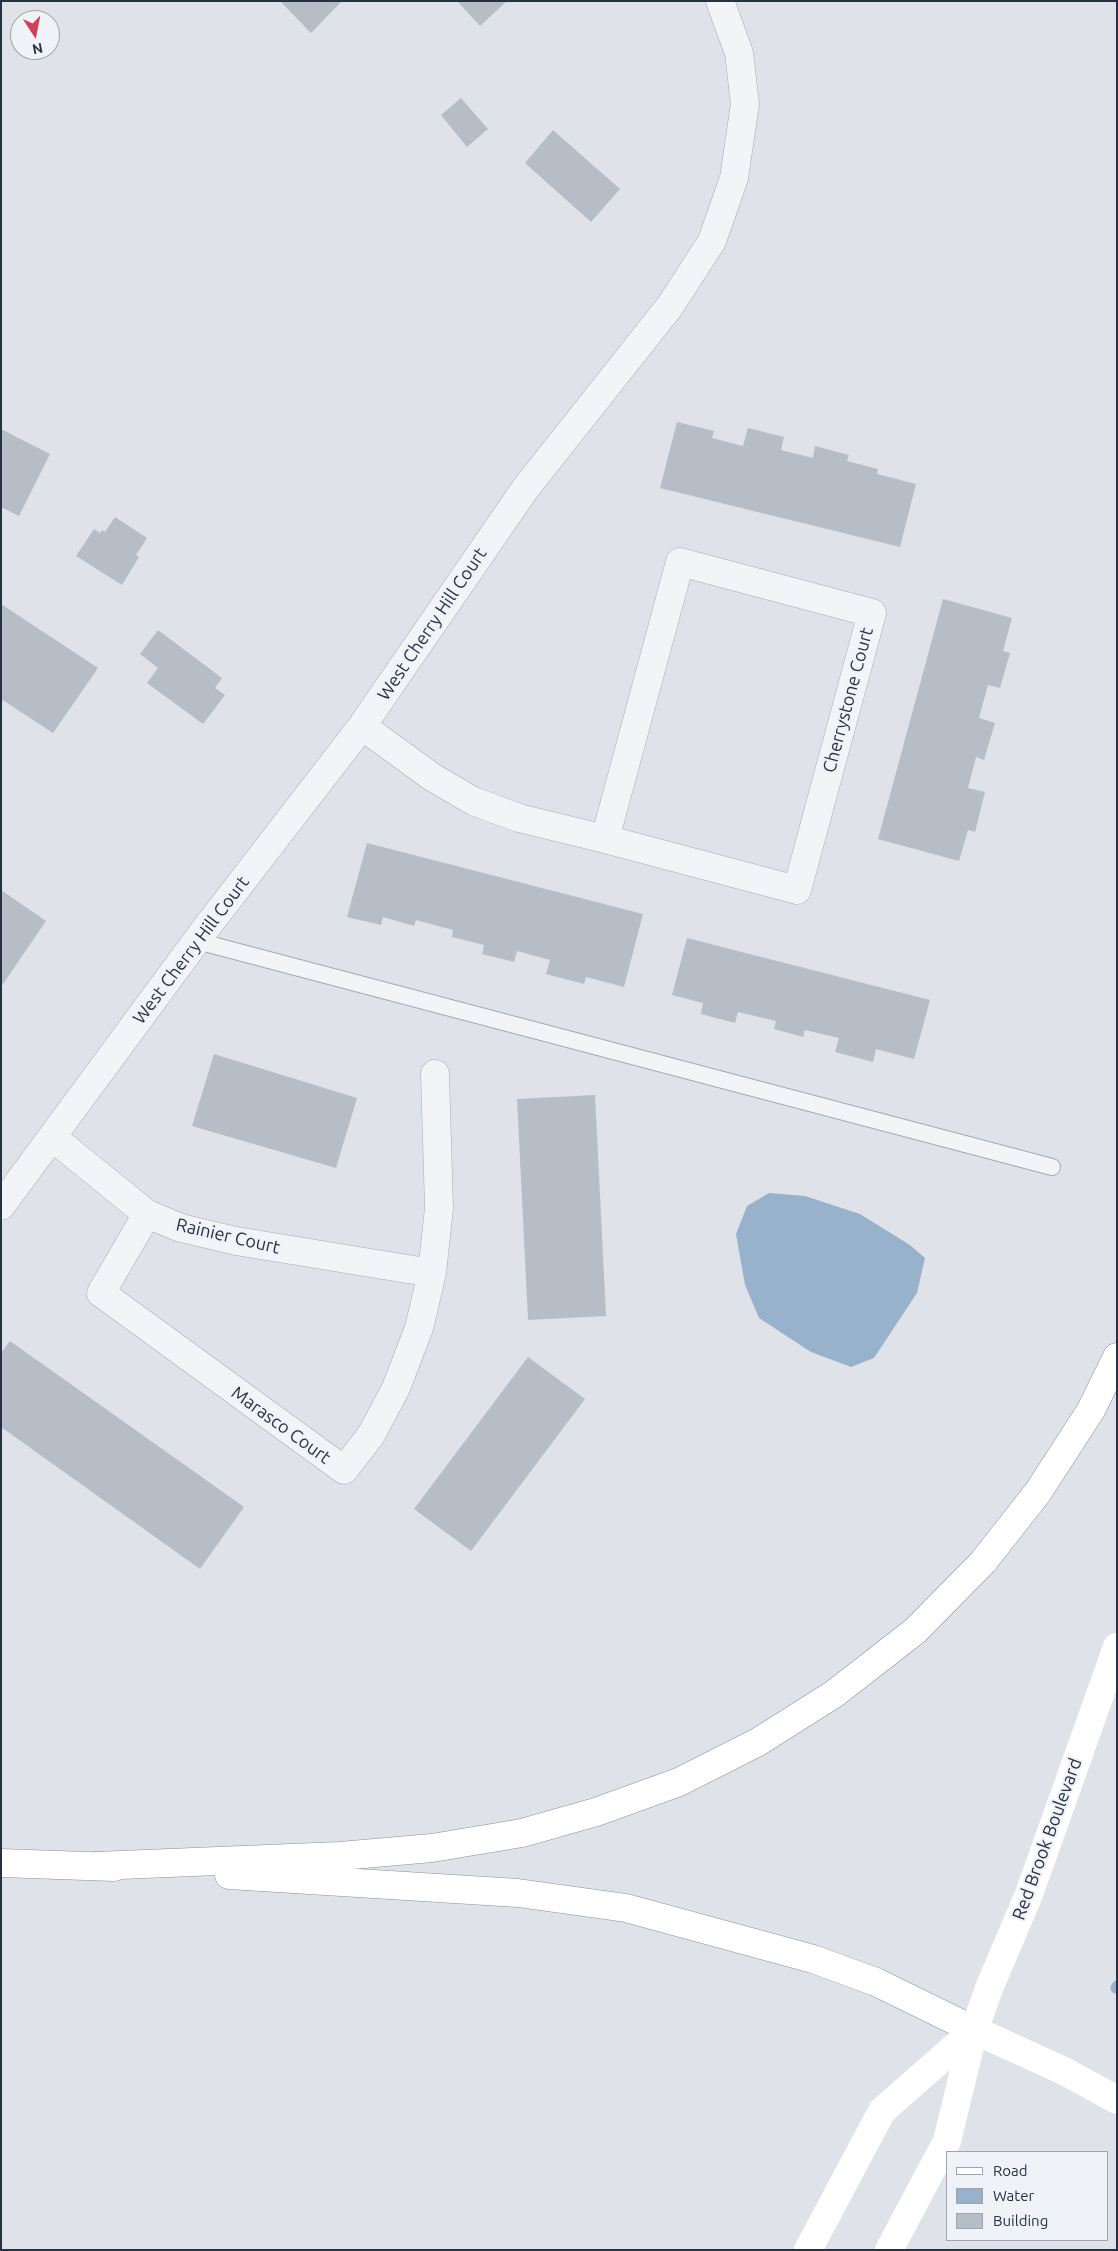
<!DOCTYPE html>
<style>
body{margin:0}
#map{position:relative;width:1118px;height:2251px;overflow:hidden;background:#dfe3e9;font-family:Ubuntu,sans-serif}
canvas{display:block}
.frame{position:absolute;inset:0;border:2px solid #283141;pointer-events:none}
.legend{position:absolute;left:946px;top:2151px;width:162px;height:90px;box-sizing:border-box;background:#eff2f7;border:1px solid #9fa5ae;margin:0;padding:6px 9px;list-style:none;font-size:15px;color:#283141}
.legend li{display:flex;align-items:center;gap:10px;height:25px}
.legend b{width:25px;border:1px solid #9fa5ae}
.north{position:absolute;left:10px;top:10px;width:50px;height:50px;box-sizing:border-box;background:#eff2f7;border:1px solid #9fa5ae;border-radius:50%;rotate:169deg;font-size:14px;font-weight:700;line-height:20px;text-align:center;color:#283141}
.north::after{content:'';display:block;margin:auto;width:18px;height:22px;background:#d33f59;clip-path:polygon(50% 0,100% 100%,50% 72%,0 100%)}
</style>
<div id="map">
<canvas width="1118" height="2251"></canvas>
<div class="frame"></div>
<ul class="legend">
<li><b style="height:6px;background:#fff"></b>Road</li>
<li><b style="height:14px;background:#99b2cb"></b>Water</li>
<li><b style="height:14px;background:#b6bdc6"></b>Building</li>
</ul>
<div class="north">N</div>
</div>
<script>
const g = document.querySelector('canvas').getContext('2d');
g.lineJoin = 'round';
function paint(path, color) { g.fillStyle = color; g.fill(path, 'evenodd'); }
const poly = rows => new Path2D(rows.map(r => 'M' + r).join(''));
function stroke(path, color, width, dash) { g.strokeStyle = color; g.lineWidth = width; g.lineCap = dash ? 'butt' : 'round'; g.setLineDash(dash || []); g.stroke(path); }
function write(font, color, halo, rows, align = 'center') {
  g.font = font + ' Ubuntu,sans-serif'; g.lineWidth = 4.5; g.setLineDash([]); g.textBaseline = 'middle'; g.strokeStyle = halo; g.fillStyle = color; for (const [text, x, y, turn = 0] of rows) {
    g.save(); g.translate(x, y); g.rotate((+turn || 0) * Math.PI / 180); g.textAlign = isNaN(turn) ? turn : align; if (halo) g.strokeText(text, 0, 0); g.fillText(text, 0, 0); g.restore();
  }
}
const water = poly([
 [769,1193,805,1196,860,1214,910,1245,925,1258,917,1293,874,1358,851,1367,811,1352,759,1318,745,1285,736,1234,747,1206]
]);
const stream = poly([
 [1116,1988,1117,1986]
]);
const building = poly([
 [280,1,342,1,311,33],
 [457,1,507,1,480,26],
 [461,98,488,129,467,147,441,115],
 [553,130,620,189,591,222,525,163],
 [677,422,714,431,712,438,743,446,748,428,784,437,781,450,813,458,815,446,849,455,847,461,878,469,877,474,916,484,900,547,660,488],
 [1,429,50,454,19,516,1,507],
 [115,517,147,538,136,555,139,557,122,585,76,556,94,529,100,533,102,530,105,532],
 [943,599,1012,618,1003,651,1010,653,1000,688,988,685,979,718,995,723,984,760,976,757,968,788,985,792,975,832,968,830,959,861,878,839],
 [1,604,98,668,53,733,1,699],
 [158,630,222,678,215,688,225,695,203,724,147,683,158,668,140,654],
 [367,843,643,914,624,987,586,977,584,984,546,974,550,960,517,951,514,962,482,954,484,945,452,937,453,930,416,920,414,926,383,917,381,925,347,917],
 [1,890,46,921,1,987],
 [687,938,930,1000,914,1059,876,1049,873,1062,835,1052,839,1038,805,1030,803,1037,774,1029,776,1021,738,1012,735,1023,701,1014,703,1003,672,995],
 [214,1054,357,1098,336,1168,192,1126],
 [595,1095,606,1316,528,1320,517,1099],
 [10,1341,244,1507,200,1569,1,1427,1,1353],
 [528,1357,585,1399,471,1551,414,1509]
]);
const lane = poly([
 [197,941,1052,1167]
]);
const street = poly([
 [362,726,432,777,473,801,519,818,605,839,680,562,872,613,797,890,605,839],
 [52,1137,147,1214,181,1228,236,1241,432,1273],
 [1,1206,203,932,362,726,525,489,670,306,712,241,734,178,745,104,739,53,720,1],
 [147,1214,101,1293,344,1470,371,1435,396,1388,419,1328,432,1273,439,1208,435,1074]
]);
const secondary = poly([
 [974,2030,1064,2071,1117,2100],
 [808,2250,882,2111,974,2030],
 [889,2250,947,2141,974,2030,990,1986,1029,1894,1117,1647]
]);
const highway = poly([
 [1,1863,114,1867],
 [96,1866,340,1856,432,1848,522,1833,596,1812,679,1782,758,1742,834,1694,915,1631,983,1562,1038,1492,1091,1410,1117,1357],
 [229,1875,518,1893,626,1908,813,1959,876,1982,974,2030]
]);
const streetNames = [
 ["West Cherry Hill Court",432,624,-56],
 ["Cherrystone Court",848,700,-75],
 ["West Cherry Hill Court",191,950,-53],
 ["Rainier Court",228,1236,13],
 ["Marasco Court",281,1425,36],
 ["Red Brook Boulevard",1047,1839,-70]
];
paint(water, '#99b2cb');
stroke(stream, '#99b2cb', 11);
paint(building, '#b6bdc6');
stroke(lane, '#a4aab3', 18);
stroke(street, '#a4aab3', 29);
stroke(highway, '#8691a0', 29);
stroke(lane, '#f2f4f7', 16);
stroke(street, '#f2f4f7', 28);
stroke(secondary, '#fff', 28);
stroke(highway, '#fff', 28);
write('18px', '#283141', '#eff2f7', streetNames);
</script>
